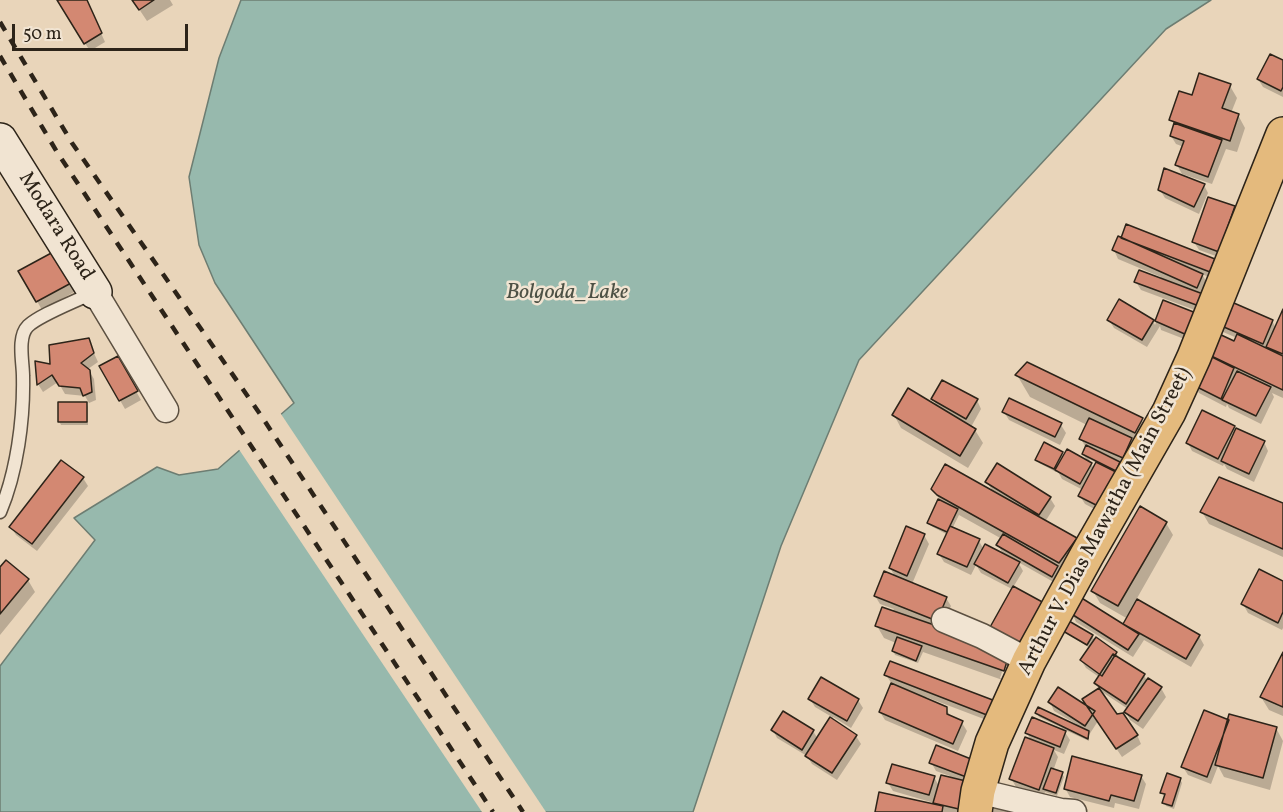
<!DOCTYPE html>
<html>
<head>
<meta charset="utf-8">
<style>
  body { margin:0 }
  #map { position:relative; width:1283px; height:812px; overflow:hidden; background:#e9d5ba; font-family:Vollkorn,serif }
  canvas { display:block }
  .scale { position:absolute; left:12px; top:24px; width:176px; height:27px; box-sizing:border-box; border:3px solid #2d2419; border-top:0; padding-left:8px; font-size:18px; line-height:21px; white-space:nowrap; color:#2d2419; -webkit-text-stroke:4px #f1e4d2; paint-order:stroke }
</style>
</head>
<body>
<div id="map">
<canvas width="1283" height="812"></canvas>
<div class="scale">50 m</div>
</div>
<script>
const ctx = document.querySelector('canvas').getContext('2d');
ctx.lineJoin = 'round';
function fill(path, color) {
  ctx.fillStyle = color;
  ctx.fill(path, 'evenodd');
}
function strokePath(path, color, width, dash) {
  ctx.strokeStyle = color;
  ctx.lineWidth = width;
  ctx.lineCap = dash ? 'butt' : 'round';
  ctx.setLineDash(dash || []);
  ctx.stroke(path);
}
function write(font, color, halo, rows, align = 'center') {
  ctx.font = font + ' Vollkorn,serif';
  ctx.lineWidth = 5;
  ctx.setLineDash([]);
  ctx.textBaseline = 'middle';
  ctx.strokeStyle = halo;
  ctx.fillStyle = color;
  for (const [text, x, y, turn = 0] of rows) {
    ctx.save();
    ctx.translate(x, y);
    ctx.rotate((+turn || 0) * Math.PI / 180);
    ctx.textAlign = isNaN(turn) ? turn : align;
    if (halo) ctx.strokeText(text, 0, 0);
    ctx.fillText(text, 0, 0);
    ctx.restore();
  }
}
const water = new Path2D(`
  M241,0h970l-45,29 -307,331 -78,186 -88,266h-693v-146l95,-126 -21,-22 83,-51 22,8 39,-6 76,-66 -79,-120 -16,-38 -10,-68 30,-119z`);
const pier = new Path2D(`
  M279,411l267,401h-64l-244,-364z`);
const shadow = new Path2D(`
  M58,0h28l19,42 -15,9z
  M133,0h37l3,5 -26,16z
  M1283,62v35l-20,-10 -5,-8z
  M1230,86l7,12 -6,15 7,2 7,13 -8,24 -11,-3 -14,35 -30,-10 -5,-9 7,-18 -8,-3 -5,-8 4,-10 -4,-7 22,-22z
  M1204,185l4,8 -9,21 -34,-16 -5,-8z
  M1234,207l5,9 -15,43 -25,-9 -5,-8z
  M1122,239l92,21 5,8 -4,12 -13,-6 5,9 -4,30 -62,-23 -5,-8 24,-2 1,-3 -43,-18 -4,-9z
  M55,253l21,38 -34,19 -22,-39z
  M1164,302l28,40 -31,-12 -1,-4 -13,21 -33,-19 -5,-8 44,1 2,4z
  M1283,313v85l-11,-5 2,4 -13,27 -32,-16 -2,-4 -1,3 -27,-14 -4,-8 14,-31 26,-11 2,-5 -14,-6 -4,-8 53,-3 4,7z
  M88,340l10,22 -10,7 6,10 2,21 -7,3 -4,-7 -20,-2 -7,-12 -15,10 -5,-8 -2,-21 15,3z
  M117,358l24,42 -16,9 -24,-42z
  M1017,375l124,44 13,23 -27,24 -8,-4 2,5 -19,46 -17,-9 -5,-8 3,-6 -21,-11 -5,-9 -1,2 -17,-9 -2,-4 25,-6 2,4 24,5 -5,-8 3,-6 -5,-9 6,-14 -57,-28zM1089,459l8,4 -3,6z
  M933,399l44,1 4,9 -10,18 4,3 8,13 -15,25 -67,-40 -7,-13 43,-8z
  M86,403l2,4v18h-27l-2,-4z
  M1004,412l57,13 5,8 -6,12 -51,-25z
  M1234,427l2,5 28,10 4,9 -14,31 -27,-13 -3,-5 -1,2 -31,-15 -4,-8z
  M83,478l5,8 -51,65 -21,-16 -5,-8z
  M987,482l63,16 5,8 -10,16 30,17 8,12 -16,24 -8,-5 3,5 -5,9 -39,-22 5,9 -11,18 -31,-16 -5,-8 -5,10 -27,-13 -5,-8 9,-19 -17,-9 -2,-3 11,-23 -7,-11 60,3zM959,515l43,24 -4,6 6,11 -20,-6 -5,-9 -27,-12z
  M1283,505v52l-74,-33 -7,-12z
  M1166,523l7,12 -37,65 63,36 5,9 -13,22 -47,-27 -11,17 -57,-35 -4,-9 52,13 4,-7 -28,-16 -7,-12z
  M924,535l5,9 -17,40 34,14 5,8 -9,21 65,32 8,13 -4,11 -88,-31 -5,11 -23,-8 -2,-4 3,-8 -12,-5 -7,-12 17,-17 -14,-5 -5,-8 21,-18 -6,-10zM1004,666h3l-5,13 -2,-1z
  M0,569l28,11 7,12 -35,43z
  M1283,583v45l-1,2 -34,-17 -5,-9z
  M1065,631l27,5 3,5 1,-2 20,14 4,7 24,15 3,6 14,7 5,9 -23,32 -13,-9 -4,-8 2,-3 -29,-19 18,26 20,19 4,9 -19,13 -24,-36 -9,14v6l-26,-12 7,11 -6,14 -10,-4 4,7 -5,14 9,3 2,3 -7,19 -12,-4 -2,5 -27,-10 -5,-9 20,-37 -4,-8 34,-3 1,-2 -23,-11 -2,-4 38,13 1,-2 -22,-13 -4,-9 39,7 10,-20 -4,-6 4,-6 -13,-9 -5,-8 9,-12 -23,-14z
  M1283,656v60l-14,-6 -8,-13z
  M886,675l111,28v21l-71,-27 -1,3 21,9 5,8 11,6 5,8 -9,20 -73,-31 -5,-8 12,-28z
  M810,699l48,1 5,8 -12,20 -18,-11 -2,3 25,16 5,8 -24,36 -25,-16 -5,-8 -30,-18 -4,-8 11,-17 29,18 5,8 14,-22 -17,-10z
  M1229,721l47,7 7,13 -13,49 -46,-13 -6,-11 -7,18 -23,-9 -5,-8z
  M931,762h44l-7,50h-91l63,-5 1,-2 -48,-14 -5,-8 46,-6 5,9 11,-10 -14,-5z
  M1141,776l5,8 -7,25 -24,-6 -1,5 -44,-11 -5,-9z
  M1180,779l2,4 -8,26 -8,-3 -2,-4 1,-5 -3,-4z
  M995,805l35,7h-37z`);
const building = new Path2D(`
  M57,0h30l15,33 -18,11z
  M132,0h22l-15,10z
  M1270,54l13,6v27l-2,4 -24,-12z
  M1199,73l32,11 -9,24 17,6 -9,27 -61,-21 10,-29 13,4z
  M1174,123l48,17 -14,37 -33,-12 9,-24 -14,-5z
  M1164,168l41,16 -11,23 -36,-17z
  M1208,197l27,9 -16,46 -27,-10z
  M1126,224l89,35 -5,13 -89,-34z
  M1118,236l85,38 -6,14 -85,-38z
  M55,251l18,31 -37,20 -18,-31z
  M1139,270l64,24 -4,12 -65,-24z
  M1119,299l35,21 -12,20 -35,-20z
  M1163,300l33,13 -9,22 -32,-14z
  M1227,300l46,20 -10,24 -46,-20z
  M1283,309v45l-17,-7z
  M1217,333l17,8 3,-7 46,22v34l-76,-36z
  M89,338l5,15 -13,10 9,7 2,22 -9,4 -3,-8 -21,-2 -7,-11 -15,10 -2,-24 15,3 -1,-19z
  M1208,355l26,13 -13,31 -28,-14z
  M118,356l20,35 -19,10 -20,-35z
  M1027,362l116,56 -8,15 -120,-58z
  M1237,371l34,16 -15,29 -34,-16z
  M942,380l36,19 -12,20 -35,-20z
  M908,388l68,41 -16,27 -68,-41z
  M1009,398l53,25 -7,14 -53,-25z
  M58,402h29v20h-29z
  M1202,410l33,16 -17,33 -32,-16z
  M1089,418l43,20 -9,20 -44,-19z
  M1236,428l29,13 -16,33 -28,-13z
  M1044,442l19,10 -9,17 -19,-9z
  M1086,445l34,17 -4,9 -34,-17z
  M1067,449l25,14 -12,21 -25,-14z
  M61,460l23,17 -52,67 -23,-17z
  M1096,462l20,10 -18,34 -20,-10z
  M997,463l54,34 -12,18 -54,-33z
  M945,464l132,74 -18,25 -122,-68 -6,-6z
  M1219,477l64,26v46l-83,-37z
  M938,499l20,10 -11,23 -20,-9z
  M1140,506l27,16 -49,84 -27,-15z
  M906,526l19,8 -18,42 -18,-8z
  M950,526l30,13 -13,28 -30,-13z
  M1003,534l55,32 -6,11 -56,-32z
  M985,544l35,18 -12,21 -34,-19z
  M6,560l23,19 -29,35v-47z
  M1259,569l24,12v31l-5,11 -37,-19z
  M884,571l63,26 -10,24 -63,-25z
  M1013,586l33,18 -24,43 -33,-18z
  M1080,597l59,37 -11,16 -58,-37z
  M1137,599l63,36 -14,24 -63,-35z
  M882,607l93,32v7l33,12 -4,13 -129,-45z
  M1069,621l24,14 -6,10 -24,-14z
  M897,637l25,9 -6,15 -24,-10z
  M1096,637l21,15 -15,24 -22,-16z
  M1283,652v55l-23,-10z
  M1113,654l32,20 -19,30 -32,-21z
  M890,661l108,41 -6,15 -108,-42z
  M821,677l38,22 -12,22 -39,-22z
  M1148,678l14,9 -24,34 -14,-9z
  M891,683l56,24v7l16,7 -10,23 -74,-32z
  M1058,687l37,24 -10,15 -37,-24z
  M1099,688l18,26 6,-1 15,22 -22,14 -34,-50z
  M1038,707l51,24 -1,8 -53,-26z
  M1204,710l25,10 -22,57 -26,-10z
  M783,711l31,19 -12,20 -31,-20z
  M1229,714l48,13 -14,51 -48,-13z
  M830,717l27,18 -25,38 -27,-17z
  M1032,717l34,14 -6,16 -35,-14z
  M1025,737l29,11 -15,42 -30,-11z
  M936,745l40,16 -7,17 -40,-15z
  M1072,756l70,19 -8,26 -23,-6 -2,6 -45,-12z
  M892,764l43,12 -6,19 -43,-12z
  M1051,768l12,4 -7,21 -13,-4z
  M1167,773l14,5 -9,28 -10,-3 3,-9 -5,-1z
  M941,775l29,7 -7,28 -30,-7z
  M879,792l64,14 -1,6h-67z`);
const lane = new Path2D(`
  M0,512c17,-40 24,-93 23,-136 0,-14 -6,-39 5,-50 13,-12 49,-25 66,-34`);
const street = new Path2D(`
  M95,292l71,118
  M944,620l38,16 47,25
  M978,791l83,20 13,1`);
const secondary = new Path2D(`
  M0,140l95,152`);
const primary = new Path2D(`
  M975,812l3,-21 14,-48 37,-82 58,-106 82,-143 25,-55 89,-223`);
const rail = new Path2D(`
  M0,22l72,121 188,271 263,398
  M0,56l57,96 436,660`);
const streetNames = [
  ["Modara Road",55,227,58],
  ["Arthur V. Dias Mawatha (Main Street)",1106,522,-62]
];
const waterNames = [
  ["Bolgoda_Lake",567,294]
];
fill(water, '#97b9ad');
strokePath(water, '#6d7d72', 1.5);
fill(pier, '#e9d5ba');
fill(shadow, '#0003');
fill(building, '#d38872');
strokePath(building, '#2d2419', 1.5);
strokePath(lane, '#5c5041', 15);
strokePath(street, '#5c5041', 27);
strokePath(secondary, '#2d2419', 36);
strokePath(primary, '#2d2419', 36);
strokePath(lane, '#f1e4d2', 12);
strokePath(street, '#f1e4d2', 24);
strokePath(secondary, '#f1e4d2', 33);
strokePath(primary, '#e4ba7d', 33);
strokePath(rail, '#2d2419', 4.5, [10, 10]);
write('21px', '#2d2419', '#f1e4d2', streetNames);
write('italic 22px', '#4d5145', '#f1e4d2', waterNames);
</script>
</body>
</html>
